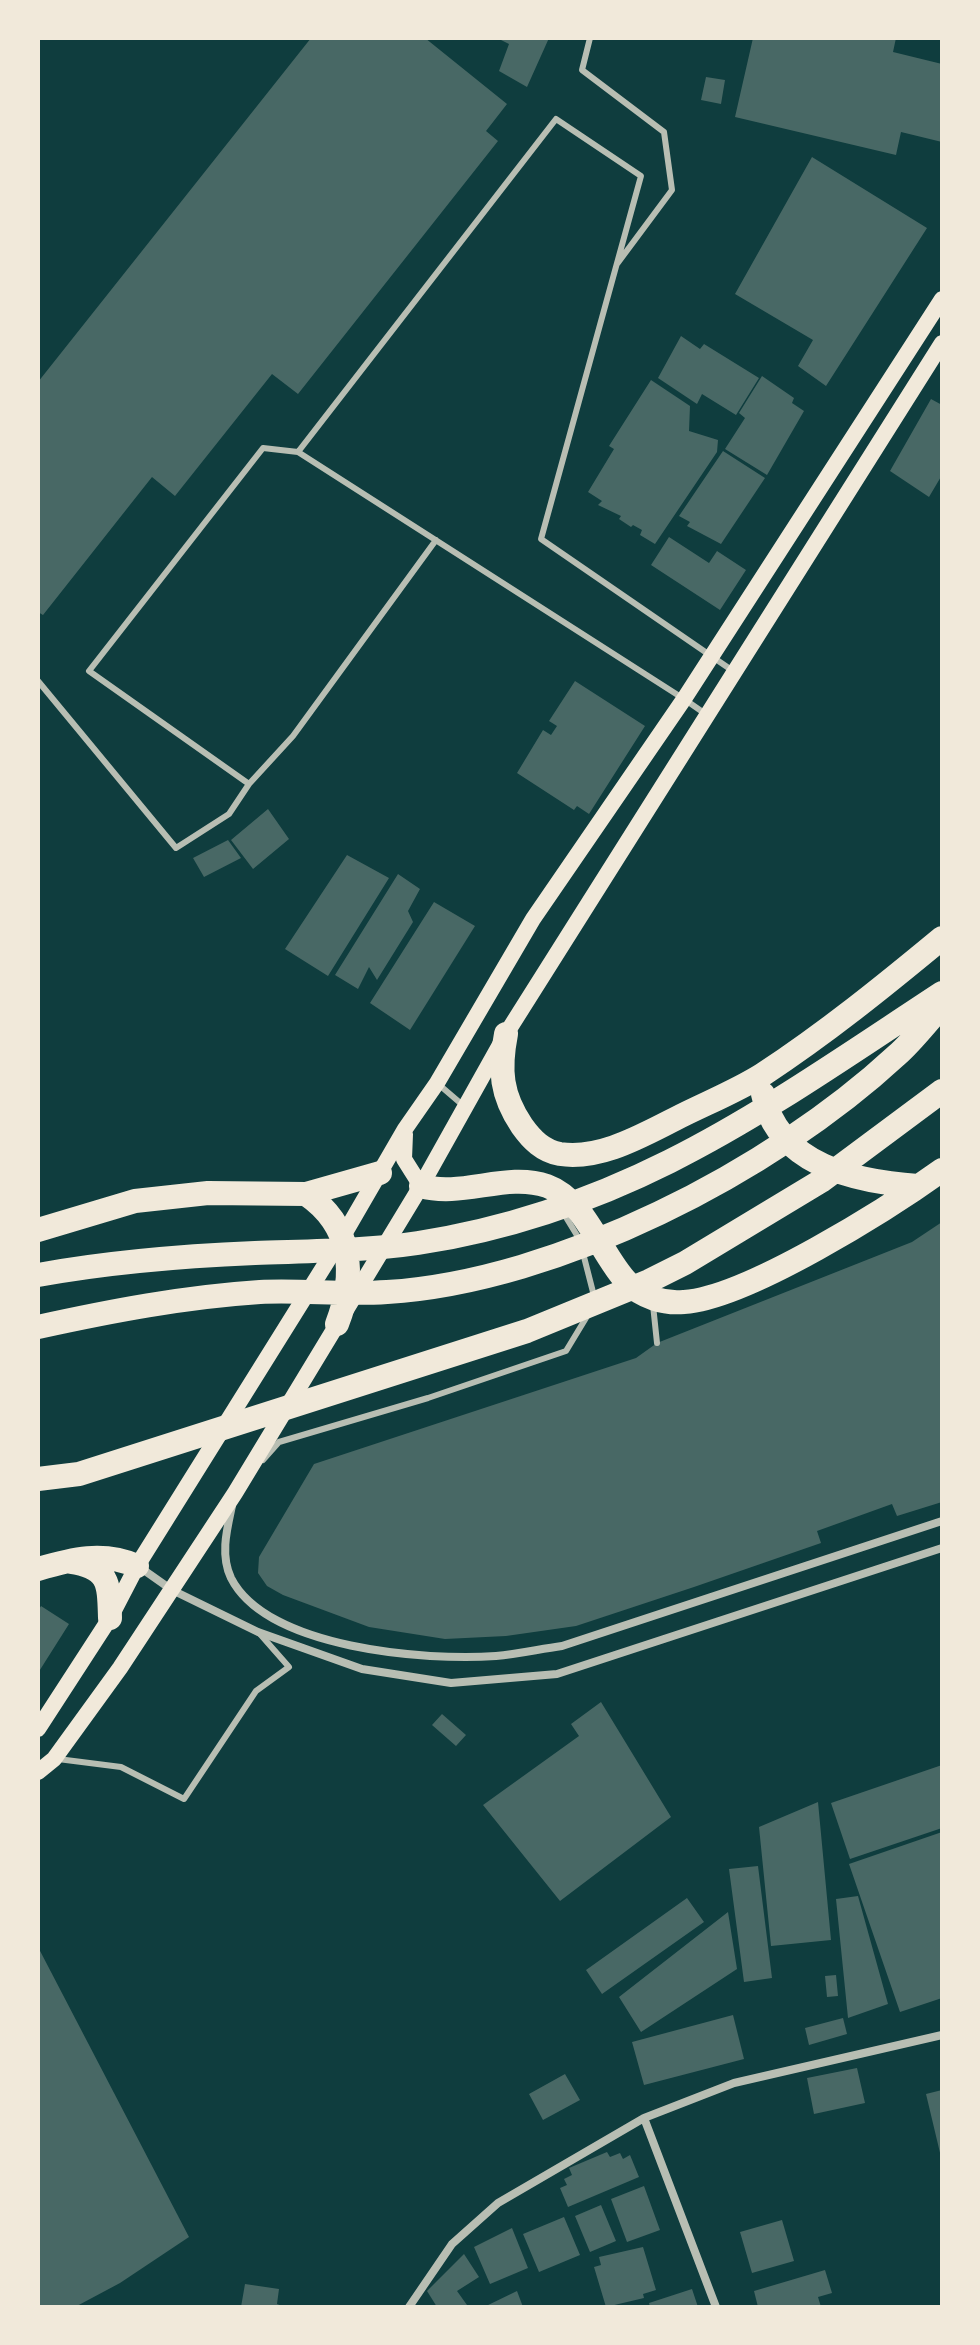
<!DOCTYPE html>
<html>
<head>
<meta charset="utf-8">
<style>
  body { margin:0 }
  #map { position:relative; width:980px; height:2345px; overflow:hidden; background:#0f3d3e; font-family:"DejaVu Sans",sans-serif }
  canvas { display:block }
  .frame { position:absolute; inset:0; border:40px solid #f1e9da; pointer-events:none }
</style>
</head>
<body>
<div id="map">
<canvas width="980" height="2345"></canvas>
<div class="frame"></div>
</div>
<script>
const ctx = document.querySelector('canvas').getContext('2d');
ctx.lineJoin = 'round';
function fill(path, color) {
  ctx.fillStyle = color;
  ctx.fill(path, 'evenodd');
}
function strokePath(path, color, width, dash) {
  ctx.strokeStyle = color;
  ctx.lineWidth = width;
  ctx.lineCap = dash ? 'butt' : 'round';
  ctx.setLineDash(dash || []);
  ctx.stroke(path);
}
const building = new Path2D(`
  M311,38h114l82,66 -21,27 12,10 -200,253 -26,-20 -97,122 -23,-19 -109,138 -5,-3v-230z
  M497,38h52l-22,49 -28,-16 10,-27z
  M753,38h143l-3,14 49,12v78l-41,-10 -5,23 -161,-38z
  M706,77l19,3 -4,24 -20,-4z
  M812,157l115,71 -101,158 -28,-20 15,-26 -78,-46z
  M681,336l19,13 4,-5 55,34 -23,37 -34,-21 -5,10 -39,-26z
  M762,376l32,22 -2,5 12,8 -37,64 -42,-26 20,-31 -6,-5z
  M651,380l39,26 -1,25 29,9 -1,12 -62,92 -15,-9 2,-5 -9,-5 -2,2 -12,-8 2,-3 -23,-11 4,-4 -14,-9 26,-43 -5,-3z
  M931,399l11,6v70l-13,22 -39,-26z
  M723,451l42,27 -44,66 -34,-18 3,-4 -11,-6z
  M669,537l40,26 8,-12 29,19 -26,40 -69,-45z
  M575,681l70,45 -56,88 -12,-8 -3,4 -57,-37 26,-43 8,5 6,-9 -8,-5z
  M268,809l21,30 -36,30 -22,-29z
  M228,840l13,18 -37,19 -11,-19z
  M347,855l42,23 -61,98 -43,-27z
  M398,874l22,15 -12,22 5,11 -36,58 -8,-13 -11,22 -23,-14z
  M434,902l41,24 -65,104 -40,-27z
  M942,1222v280l-45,14 -5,-12 -75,27 4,12 -127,44 -118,39 -70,10 -61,3 -76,-12 -86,-32 -16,-9 -9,-13 1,-16 55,-93 322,-106 21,-15 255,-101z
  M41,1606l28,18 -31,49v-62z
  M601,1702l70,115 -111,84 -77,-96 96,-69 -8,-12z
  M442,1714l24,21 -10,11 -24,-21z
  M942,1765v63l-92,31 -19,-56z
  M818,1802l13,138 -60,6 -12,-119z
  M942,1832v166l-42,14 -51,-148z
  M758,1866l14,112 -28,4 -15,-113z
  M858,1896l30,108 -40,14 -12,-119z
  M687,1898l17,24 -102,72 -16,-24z
  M728,1912l9,57 -96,63 -22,-35z
  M38,1947l151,290 -69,46 -45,24h-37z
  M836,1975l2,21 -11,1 -2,-21z
  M733,2015l11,44 -100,26 -12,-43z
  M843,2018l4,16 -38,11 -4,-17z
  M857,2068l8,35 -51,11 -7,-36z
  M565,2074l15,26 -37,20 -14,-26z
  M942,2090v67h-1l-15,-63z
  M607,2152l3,5 10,-4 3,6 7,-4 9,22 -71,30 -8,-19 7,-3 -3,-6 8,-4 -3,-7z
  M644,2186l16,44 -33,12 -16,-43z
  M601,2205l15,36 -26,11 -15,-36z
  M564,2217l16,38 -41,17 -16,-38z
  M782,2220l12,41 -42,12 -12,-41z
  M512,2228l16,40 -38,16 -16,-37z
  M643,2247l13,43 -13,4 1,4 -38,9 -12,-40 7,-2 -2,-8z
  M464,2254l15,23 -22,14 10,14 -30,2 -10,-16z
  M825,2270l7,23 -14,4 3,10h-63l-4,-16z
  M245,2284l34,5 -2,15 8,3h-44z
  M692,2289l6,18h-48l-1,-4z
  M517,2291l6,16h-39z`);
const service = new Path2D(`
  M590,38l-8,32 82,62 8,58 -55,74
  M298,452l258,-333 85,57 -100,363 192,132
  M436,540l-143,196 -44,48 -160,-113 174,-223 35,4 386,247 23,16
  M38,681l138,167 53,-34 20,-30
  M437,1083l28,24
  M564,1214l17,28
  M583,1253l11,43
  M653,1305l4,38
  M263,1460l16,-18 149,-44 138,-47 23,-38
  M58,1759l63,8 63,32 72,-108 33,-24 -29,-33`);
const minor = new Path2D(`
  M232,1506c-5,23 -12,49 -1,72 36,71 195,83 265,78 22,-2 44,-7 66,-10l380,-125
  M138,1566l34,24 86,42 104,37 89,14 106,-9 385,-126
  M644,2118l72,189
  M409,2307l43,-63 46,-41 146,-85 90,-35 208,-48`);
const secondary = new Path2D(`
  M405,1134l-1,25 17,27
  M38,1729l72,-111 27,-52 206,-330 62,-107 32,-46 96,-164 151,-220 258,-400
  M38,1772l16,-13 66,-91 115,-175 186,-307 85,-152 436,-691`);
const motorway = new Path2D(`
  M506,1034c-7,36 -5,61 16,92 10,14 21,25 38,28 40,6 81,-18 115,-35 29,-15 60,-27 87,-44 64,-42 122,-89 180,-137
  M763,1094c15,72 94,88 155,92
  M421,1186c41,12 85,-14 126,0 39,14 54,70 81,97 14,14 36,21 56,19 63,-4 205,-94 258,-132
  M306,1194c47,32 50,81 31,130
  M38,1230l97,-29 73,-8 98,1 74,-21
  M38,1275c71,-13 145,-19 217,-22 54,-2 109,-2 163,-10 213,-33 350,-136 524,-250
  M38,1327c73,-16 146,-30 222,-35 42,-2 85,3 127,0 172,-11 385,-121 510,-237 16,-14 30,-33 45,-49
  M38,1479l41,-5 448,-143 122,-50 36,-18 136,-82 121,-90
  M71,1562c39,6 38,22 39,56
  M38,1569c34,-10 65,-18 99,-3`);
fill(building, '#486865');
strokePath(service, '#b8beb3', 6);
strokePath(minor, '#b8beb3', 8);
strokePath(secondary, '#f1e9da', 16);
strokePath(motorway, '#f1e9da', 24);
</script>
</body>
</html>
